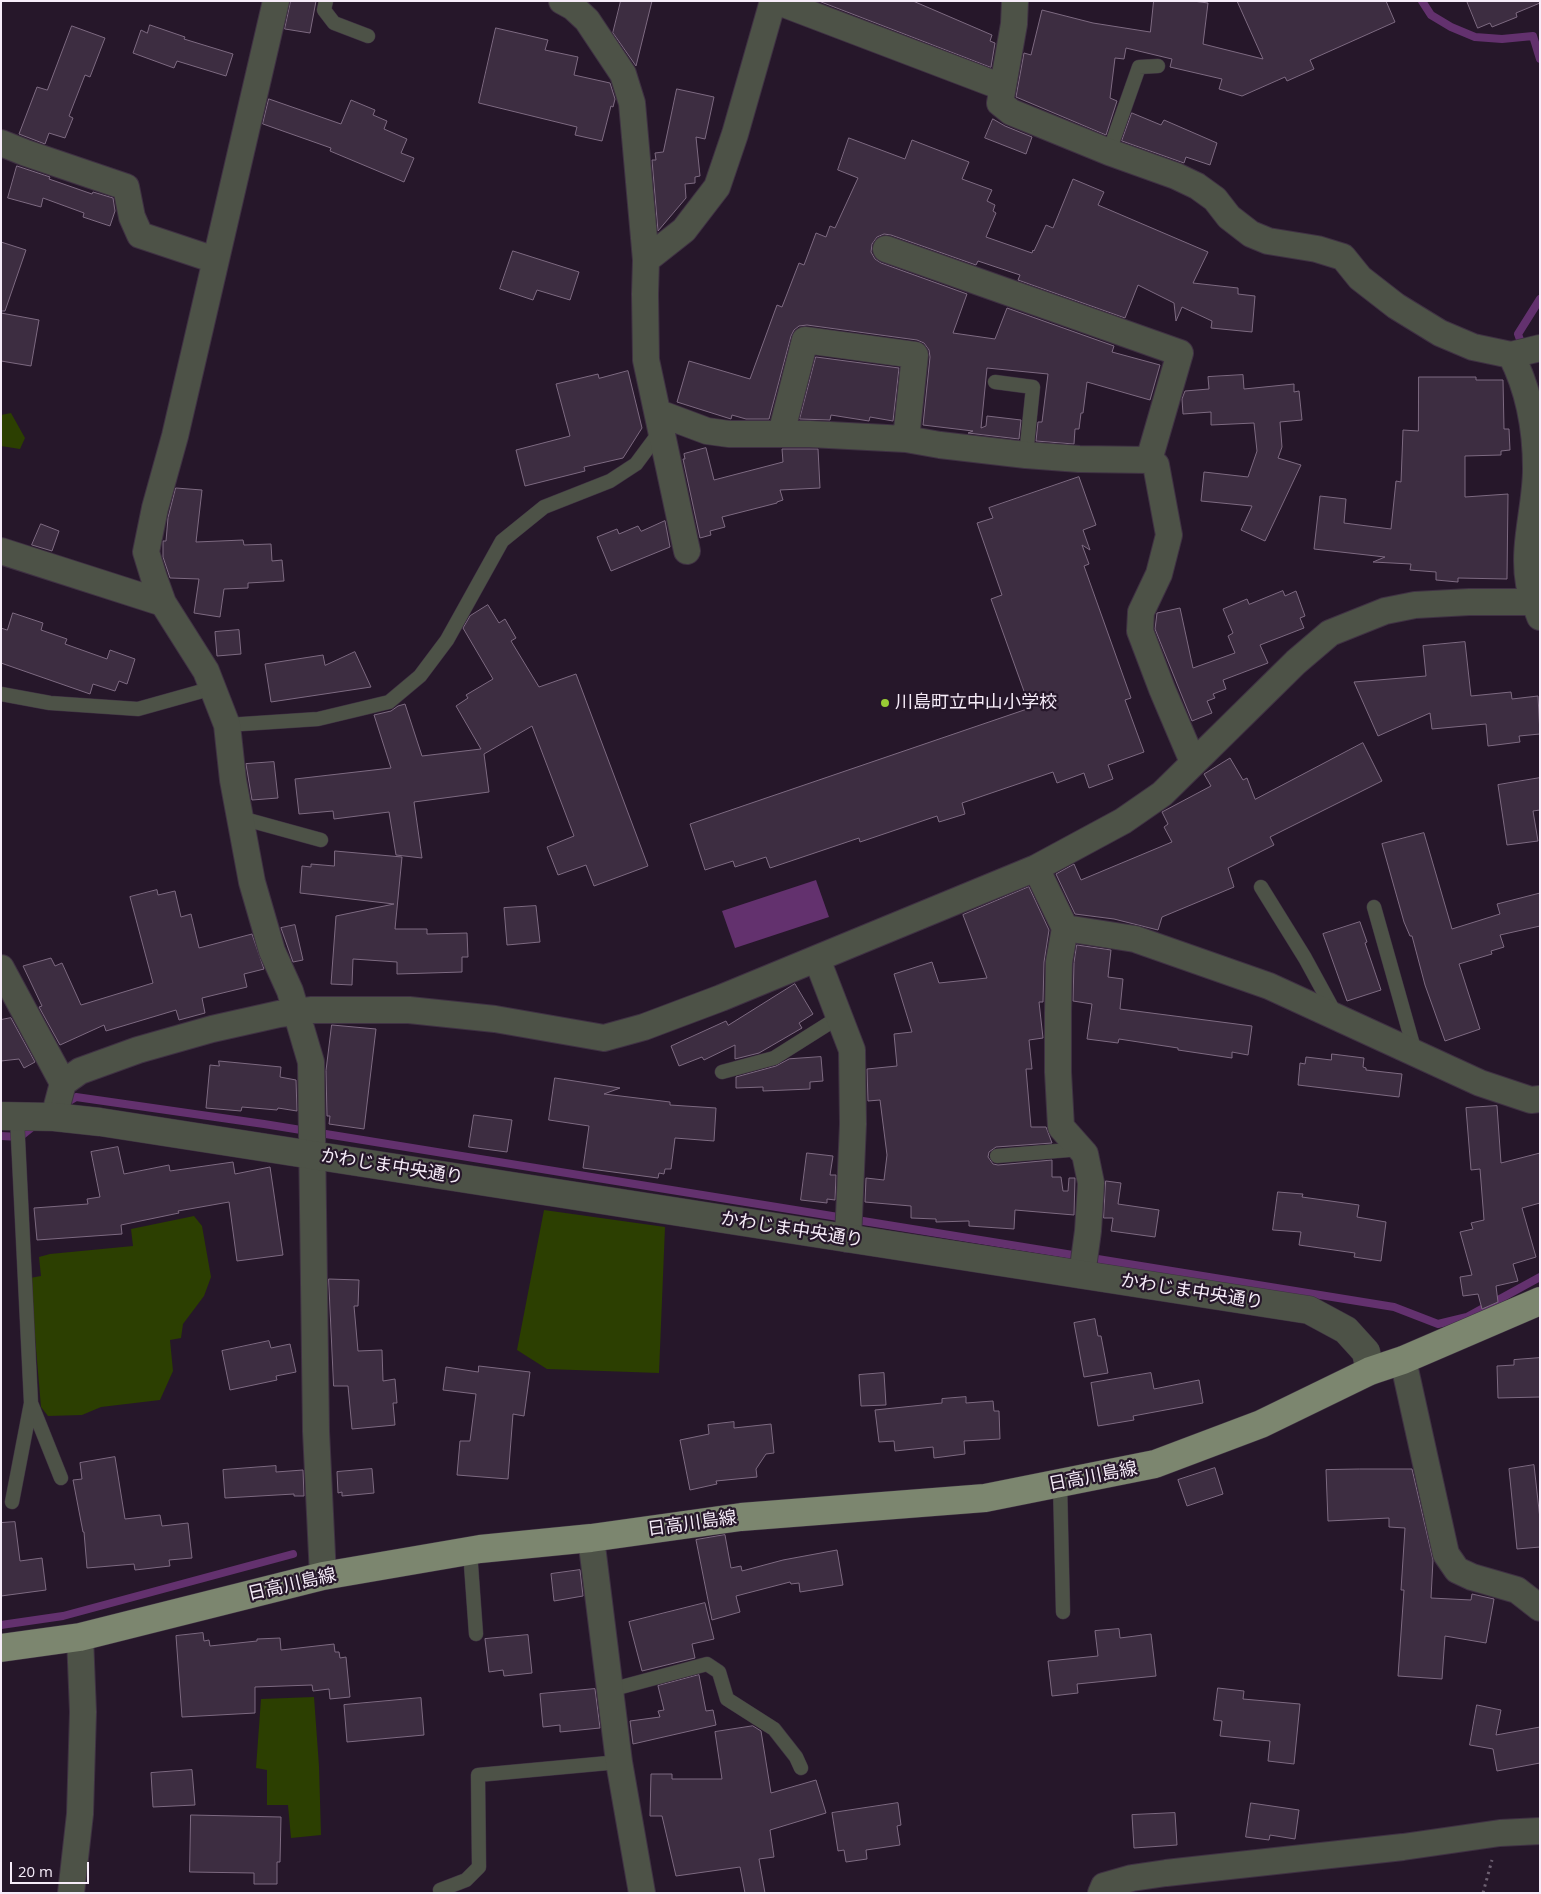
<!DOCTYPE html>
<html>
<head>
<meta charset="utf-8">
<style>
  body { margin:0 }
  #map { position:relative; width:1541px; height:1894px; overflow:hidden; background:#26172a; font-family:"Open Sans",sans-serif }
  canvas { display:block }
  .frame { position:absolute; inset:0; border:2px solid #f6ecf9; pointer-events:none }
  .scale { position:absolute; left:10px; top:1862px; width:79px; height:22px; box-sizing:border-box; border:2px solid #f6ecf9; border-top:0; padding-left:6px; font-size:15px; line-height:18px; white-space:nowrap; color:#f6ecf9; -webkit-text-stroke:4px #26172a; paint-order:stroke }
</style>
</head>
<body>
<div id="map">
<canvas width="1541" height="1894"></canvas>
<div class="frame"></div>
<div class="scale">20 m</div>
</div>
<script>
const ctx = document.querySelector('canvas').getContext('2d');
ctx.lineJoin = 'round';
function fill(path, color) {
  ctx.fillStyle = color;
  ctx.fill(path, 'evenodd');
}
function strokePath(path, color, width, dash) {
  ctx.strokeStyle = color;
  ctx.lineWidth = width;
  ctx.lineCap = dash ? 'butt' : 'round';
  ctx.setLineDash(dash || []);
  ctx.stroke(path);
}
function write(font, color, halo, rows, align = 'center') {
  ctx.font = font + ' "Open Sans","Noto Sans JP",sans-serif';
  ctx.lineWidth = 4.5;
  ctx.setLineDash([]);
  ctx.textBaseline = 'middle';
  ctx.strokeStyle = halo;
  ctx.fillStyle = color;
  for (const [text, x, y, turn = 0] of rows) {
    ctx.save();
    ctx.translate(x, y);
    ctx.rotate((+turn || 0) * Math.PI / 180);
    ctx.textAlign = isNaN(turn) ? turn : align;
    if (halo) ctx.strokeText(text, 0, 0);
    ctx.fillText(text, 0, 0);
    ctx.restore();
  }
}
const green = new Path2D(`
  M11,413l14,25 -5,11 -19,-3v-31z
  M544,1210l121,17 -6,146 -112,-4 -30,-19z
  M194,1216l8,10 9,51 -7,19 -21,28 -2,14 -11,2 3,31 -13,29 -59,7 -19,8 -34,1 -7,-9 -11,-129 11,-2 -2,-19 11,-3 83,-8 -2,-17z
  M314,1697l5,69 2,69 -30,3 -3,-33h-21v-35l-11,-2 5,-69z`);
const water = new Path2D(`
  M816,880l13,37 -94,31 -13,-37z`);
const stream = new Path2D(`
  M1422,1l9,14 20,12 24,10 27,2 31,-3 7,23
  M1523,348l-5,-14 22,-35
  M64,1104l12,-7 188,27 1130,183 44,17 29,-7 73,-40
  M1,1136l19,1 15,-12
  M1,1625l62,-9 230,-62`);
const building = new Path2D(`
  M291,1h25l-6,32 -25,-4z
  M621,1h31l-16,65 -23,-33z
  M819,1h94l79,34 -2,6 5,2 -4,24z
  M1154,1h39l15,2 -5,41 60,15 -26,-58h149l9,21 -85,38 4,9 -27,12 -2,-4 -43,19 -23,-7 3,-10 -52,-12 2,-8 -46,-11 -2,11 -9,-1 -5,40 7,3 -11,34 -90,-38 8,-44 7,2 11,-45 51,13 57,9z
  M1467,1h73v2l-24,10 1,4 -25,10 -2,-4 -12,5z
  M150,25l35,12 -1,2 49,15 -7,22 -49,-15 -3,7 -41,-15 8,-23 6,3z
  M72,26l33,12 -15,39 -5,-2 -16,41 4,2 -8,20 -16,-5 -4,11 -26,-10 18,-47 10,3z
  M496,28l52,12 -3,10 33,7 -4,18 36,8 5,16 -2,8 -2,-1 -9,35 -27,-6 2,-8 -98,-24z
  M677,89l37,8 -9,42 -9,-2 4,39 -5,1v6l-10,1 1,14 -28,33 -6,-71h4l-1,-7 8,-1z
  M269,99l72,25 10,-24 24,10 -2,5 14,6 -3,8 23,10 -6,14 13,5 -10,24 -74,-31 1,-3 -68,-24z
  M1132,113l29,12 3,-5 53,23 -7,22 -24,-8 -2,6 -62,-22z
  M993,119l12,7 27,11 -6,17 -41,-16z
  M849,138l56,21 7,-19 57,22 -7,17 30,11 -5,11 8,4 -2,6 3,2 -10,24 46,16 1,-3 1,1 12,-26 7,3 20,-49 31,13 -6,13 110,47 -15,31 45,5v6l17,2 -3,36 -41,-4 1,-7 -30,-14 -6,14 -2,-18 -36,-18 -13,33 -107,-38 2,-5 -42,-14 -2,4 -85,-30 -7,-1 -7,3 -5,7 -1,8 4,7 6,4 86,31 -14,39 42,6 12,-31 107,38 -2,6 48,13 -10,35 -63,-18 -4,31h-2l-2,16h-4l-1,15 -38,-3 2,-19h4l6,-48 -61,-6 -6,60 5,-2 1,-10 34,4 -2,19 -51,-6 5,-2 -50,-6 7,-68 -1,-7 -5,-7 -7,-3 -110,-15 -8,1 -5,4 -3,6 -22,83h-23l-14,-4 -1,4 -54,-17 12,-41 61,18 27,-74 5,2 17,-44 5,2 12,-32 10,4 4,-11 5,2 23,-50 -20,-8z
  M17,166l33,11 -1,2 43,15 1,-2 20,6 2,13 -5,15 -27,-9 1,-4 -41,-15 -2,9 -33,-9z
  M1,242l25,8 -21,61h-4z
  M513,251l66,21 -9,28 -33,-10 -4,10 -33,-11z
  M1,313l38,7 -8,46 -30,-5z
  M816,357l83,11 -6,53 -23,-4 -1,4 -38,-6 -1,5 -30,-1z
  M628,371l14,57 -19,30 -39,9 1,4 -60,15 -9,-36 54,-14 -14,-52 42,-10 1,4z
  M1243,375l1,14 50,-5v8l5,-1 3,29 -22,2 2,25 -4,11 23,7 -36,76 -24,-11 11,-24 -51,-5 3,-29 44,5 9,-26 -3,-28 -43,2v-13l-28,2 -1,-15 3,-8 24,-2 -1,-12z
  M1419,377h57v3h27l1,49h5l1,21 -9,1v4l-36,1v41l43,-3 -1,85 -49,-1v4l-22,-2v-8l-26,-2 1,-6 -38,-2 12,-5 -71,-8 6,-53 26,3 -2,24 47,6 5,-48 5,1 2,-52 15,1z
  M706,448l8,32 69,-18 -1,-13h36l2,39 -40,2 3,10 -6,2v1l-55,14 3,10 -15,4 1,4 -11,3 -17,-79h2l-1,-5z
  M1079,477l17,48 -13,5 7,20 -8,-5 7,19 -5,2 47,132 -6,2 19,52 -36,13 5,14 -24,9 -5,-15 -27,10 -4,-11 -91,31 3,11 -26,8 -2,-6 -77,26 -1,-4 -89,30 -4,-11 -31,10 -2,-6 -28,9 -15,-46 340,-116 -39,-109 11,-4 -25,-72 16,-5 -4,-10z
  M176,488l26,2 -6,52 47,-2 1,5 27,-1 1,17 10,-1 2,21 -36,2v5l-24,1 -4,28 -26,-4 5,-34 -29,-1 -7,-21v-16h3l2,-23z
  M665,521l5,26 -59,24 -14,-34 20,-8 2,5 19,-8 3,5z
  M41,524l18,7 -7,20 -20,-6z
  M1283,591l2,5 11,-5 9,25 -5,2 4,10 -44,17 8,18 -45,17 3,9 -13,5 2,4 -8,3 5,12 -20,8 -37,-92 2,-16 23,-5 13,60 42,-15 -7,-17 5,-3 -10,-24 24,-10 2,5z
  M488,605l11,18 6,-4 11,19 -5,3 28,46 37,-13 72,192 -54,20 -8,-21 -28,10 -11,-28 27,-11 -42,-110 -48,28 5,38 -75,10 8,56 -26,-3 -7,-43 -55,7 -1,-8 -34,3 -4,-35 96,-11 -17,-53 17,-4 7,-5 7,-2 17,52 59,-7 -25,-43 12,-8 -2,-3 27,-16 -30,-51 7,-12z
  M13,613l30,10 -2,7 26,9 -2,5 42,15 3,-9 25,9 -8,25 -8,-3 -4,10 -22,-7 -3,10 -89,-31v-35l6,2z
  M239,630l2,24 -24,2 -2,-24z
  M1465,642l6,54 40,-4 1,7 26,-3 2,38 -21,2 1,6 -32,4 -2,-22 -54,5 -2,-16 -52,23 -24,-54 72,-6 -3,-30z
  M355,652l16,35 -100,15 -6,-38 58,-9 2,10z
  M1363,743l19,38 -112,56 4,8 -46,23 6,19 -72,30 -4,13 -44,-11 -39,-5 -19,-40 18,-10 7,16 91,-38 -8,-15 4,-3 -6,-12 49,-26 -7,-12 26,-16 13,22 4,-2 8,21z
  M274,762l4,36 -26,2 -6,-36z
  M1540,778v32l-7,1 5,30 -31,4 -9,-60z
  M1424,833l28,96 48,-15 -3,-10 43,-11v33l-40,9 4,12 -13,4 1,3 -33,10 21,65 -35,12 -20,-56 -13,-49h-2l-6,-14 -22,-78z
  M335,851l67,6 -7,72h32v5l40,-1 1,24h-6v15l-65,2v-12l-44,-3 -1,26 -21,-1 5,-68 58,-12 -94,-11 2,-27 9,1v-3l23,2z
  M1029,887l20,43 -5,32 -1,40h-4l4,36 -14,2 3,29h-6l5,58h15l6,16 -56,4 -7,5 -1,5 5,7 5,1 54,-5v17h9l2,14h5l1,-13h6l-1,37 -59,-5 -1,19 -45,-3v-5l-33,1v-3l-25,-1v-12l-46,-4 1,-24 18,2 3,-25 -7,-55 -12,1 -1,-32 30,-3 -3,-32 18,-2 -18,-58 38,-12 7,21 48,-5 -24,-63z
  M157,890l1,5 17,-4 6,26 10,-3 8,34 53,-14 12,35 -20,5 3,13 -45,11 3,15 -26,7 -3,-10 -70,21 -2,-6 -44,20 -21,-38 3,-1 -19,-40 28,-8 4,8 7,-3 19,42 72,-22 -23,-86z
  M536,906l4,36 -33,3 -3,-37z
  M1360,922l7,20 -2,1 16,47 -34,11 -24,-67z
  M295,925l8,35 -10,2 -12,-34z
  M1077,945l34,5 -3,27 15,2 -3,30 132,17 -4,29 -16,-3v6l-54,-8v-2l-59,-9 -1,4 -31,-4 5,-35 -19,-3 1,-38z
  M795,984l18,30 -14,9 3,5 -43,25 -24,6v-14l-31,15 -2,-3 -23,9 -8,-20 55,-25 2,4z
  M11,1018l24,44 -11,6 -5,-9 -18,2v-41z
  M332,1025l44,4 -12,100 -35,-5 1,-8h-3l-1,-45z
  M1332,1054l32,4 -1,9 3,1v2l36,4 -3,23 -101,-12 2,-22 5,1 1,-7 25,3z
  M821,1057l2,24 -13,1v7l-47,2v-4l-27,1v-11l40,-11 13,-7z
  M219,1061l62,6 -1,10 16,3 1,31 -19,-3 -1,2 -35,-3 -1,4 -35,-3 4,-43 9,1z
  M555,1078l65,10 -16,6 66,8v3l46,3 -2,33 -39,-3 -4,31h-6l-1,5 -5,-1 -1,5 -75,-10 6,-42 -40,-6z
  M1497,1106l4,57 39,-10v50l-18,5 14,49 -23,7 5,17 -22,5 2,16 -16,7 -4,-15 -15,2 -3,-19 12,-2 -12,-43 13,-3 -2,-6 13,-3 -4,-51 -9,1 -5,-62z
  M474,1115l38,5 -5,32 -38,-5z
  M118,1147l6,27 45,-9 1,6 63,-9 2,12 35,-7 13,88 -46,6 -8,-59 -51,9 1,2 -58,12 1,9 -85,6 -3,-32 54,-4 -1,-5 13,-2 -9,-45z
  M807,1153l26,3 -3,19h6l-1,25 -8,-1v4l-26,-3z
  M1106,1181l15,2 -3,21 41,6 -4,27 -44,-6 2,-13h-9z
  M1278,1192l25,2 -1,3 57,8 -2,12 29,5 -5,39 -27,-4 1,-4 -56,-8 2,-13 -28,-2z
  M329,1279l30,1 -1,26h-4l4,45 24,-1 1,31 12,-2 2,24h-4l2,22 -43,4 -4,-43h-14z
  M1095,1319l3,17h3l7,37 -24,4 -10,-54z
  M269,1341l2,7 19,-4 6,28 -20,4 1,4 -47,10 -8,-39z
  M1540,1358v39l-42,1 -1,-32 17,-1v-5z
  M479,1366l51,6 -6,44 -11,-2 -5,65 -51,-4 3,-34h10l6,-47 -33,-4 3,-23 32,5z
  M884,1373l2,32 -25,1 -2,-31z
  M1151,1373l3,16 45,-9 4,23 -70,13 1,4 -36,6 -7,-43z
  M966,1397v6l27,-2 1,10h5l1,28 -36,2 1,13 -31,4 -1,-11 -38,4 -1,-10 -15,1 -4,-32 67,-7v-4z
  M734,1422v6l37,-4 3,29 -8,1 -10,15 1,8 -41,4 1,3 -27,6 -10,-50 29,-6 -1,-9z
  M115,1457l10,62 35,-4 2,11 26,-3 4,35 -23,2 1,6 -35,4 -1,-6 -47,4 -3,-36h-1l-10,-52 9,-1 -2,-16z
  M1534,1465l6,54v28l-23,2 -8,-80z
  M276,1466v6l27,-2 1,26h-10v-2l-69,4 -2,-28z
  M1215,1468l8,26 -36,12 -9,-26z
  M372,1469l2,24 -32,3v-4l-4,1 -1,-21z
  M1360,1469h52l21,91 -2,38 40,2 1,-6 22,5 -8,44 -41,-7 -3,43 -44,-3 6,-86h-3l4,-62 -16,-1v-9l-61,3 -2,-51z
  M15,1522l5,39 22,-3 4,32 -45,6v-73z
  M725,1535l6,33 10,-2 1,5 41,-11 54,-10 6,35 -43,7 -1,-9 -8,1 -1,-2 -54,14 4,16 -28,8 -16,-80z
  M580,1570l3,26 -29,5 -3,-27z
  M705,1603l9,36 -22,5 3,14 -53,13 -13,-49z
  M1119,1629l1,9 31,-4 5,42 -79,8 1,9 -26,3 -4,-35 50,-5 -3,-25z
  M203,1633l1,8 5,-1 1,6 47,-5v-2l23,-1 1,12 53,-6 1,8h4l1,6 6,-1 4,40 -20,2 -1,-10 -16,2 -1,-6 -57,2v26l-73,4 -6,-81z
  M528,1635l4,38 -28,3 -1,-6 -14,2 -4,-33z
  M699,1675l7,36 7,-1 3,15 -83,19 -3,-23 30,-4 -2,-6 6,-1 -6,-24z
  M1218,1688l26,3 -1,8 57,5 -6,60 -26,-3 2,-20 -50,-5 2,-15 -8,-1z
  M595,1689l5,39 -40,4v-7l-17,2 -3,-33z
  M421,1698l3,37 -77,7 -3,-37z
  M1477,1705l24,5 -5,25 44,-8v36l-43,8 -4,-22 -23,-4z
  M753,1726l8,5 10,62 45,-13 10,33 -56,17 4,27 -15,2 6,34h-20l-5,-26 -64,9 -14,-60h-12l1,-42h21v5h50l-7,-47z
  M192,1770l3,35 -42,2 -2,-34z
  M898,1803l3,22 -4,1 3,19 -34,5 1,9 -21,3 -2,-12 -6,1 -6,-38z
  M1251,1803l48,7 -4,29 -25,-4 -1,5 -23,-3z
  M1175,1813l2,32 -43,3 -2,-33z
  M191,1815l90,2 -1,45h-3v22h-23v-11l-64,-1z`);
const path = new Path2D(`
  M1483,1893l9,-33`);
const service = new Path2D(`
  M326,1l-2,9 10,13 34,13
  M1109,152l30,-85 19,-1
  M995,382l38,5 -7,68
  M1,694l49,9 88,6 75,-21
  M227,725l91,-6 71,-17 31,-26 27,-36 55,-99 42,-34 66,-26 26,-17 26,-35
  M241,818l80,22
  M1261,887l44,71 30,55
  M1374,907l41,145
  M722,1072l52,-14 65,-41
  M17,1118l14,285 30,75
  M997,1156l84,-7
  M1060,1483l3,129
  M12,1502l19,-99
  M470,1551l6,83
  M610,1690l97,-26 12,8 8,27 47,30 22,28 5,11
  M440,1890l26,-10 13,-13 -1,-92 141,-13`);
const minor = new Path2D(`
  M276,1l-101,435 -20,72 -9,44 8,26 9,25 43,68 21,54 6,55 19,102 20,69 18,40 21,71 5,369 7,145
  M562,1l11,6 14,13 36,54 9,29 14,157 -1,34 1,66 41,191
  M776,1l226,86
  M1015,1l-1,23 -14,79 11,9 98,40 67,24 21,10 18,13 14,18 22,17 17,7 49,8 26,8 17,21 36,28 44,27 33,14 38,8c18,35 25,75 25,114 0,38 -14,77 -7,115 2,11 7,22 11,33
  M1,143l25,10 100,34 6,30 8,18 75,25
  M886,249l294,104 -31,107
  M646,260l38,-30 33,-43 18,-53 38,-133
  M1511,355l29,-7
  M659,413l48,18 22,3h81l96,5 34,6 86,10 53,4 70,1 7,5 13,70 -10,39 -18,38 -1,19 22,58 31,73
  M781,434l24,-94 110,15 -9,84
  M1,551l162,52
  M1036,868l29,60 -6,34 -1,51v59l3,55 24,27 6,29 -3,48 -6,44
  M1065,928l70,11 134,47 211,97 51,17 9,-1
  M817,959l35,91 1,74 -5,115
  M1,968l62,115
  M54,1117l9,-34 17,-12 58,-21 74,-21 67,-15 33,-4h97l86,9 109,19 40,-11 77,-29 315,-130 87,-47 39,-27 134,-132 34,-29 55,-22 30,-6 54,-3h71
  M1403,1360l43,194 11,16 15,7 45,13 23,18
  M591,1538l28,224 23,131
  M71,1893l9,-79 3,-102 -3,-75
  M1101,1893l3,-7 28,-8 34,-5 237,-26 97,-14 40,-2`);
const tertiary = new Path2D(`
  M1,1116l53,1 46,5 1209,188 37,20 20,22 4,19`);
const primary = new Path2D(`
  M1,1648l79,-11 243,-61 157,-27 111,-11 150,-21 244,-19 170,-34 106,-40 109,-53 33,-11 137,-59`);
const markers = [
  [885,703,5,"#99cb35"]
];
const poiNames = [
  ["川島町立中山小学校",895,703]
];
const streetNames = [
  ["かわじま中央通り",392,1167,9],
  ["かわじま中央通り",792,1230,9],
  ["かわじま中央通り",1192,1292,9],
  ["日高川島線",1093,1477,-11],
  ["日高川島線",692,1524,-8],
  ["日高川島線",292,1585,-13]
];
fill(green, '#2c3f01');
fill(water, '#63316e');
strokePath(stream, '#63316e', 8);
fill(building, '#3d2d41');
strokePath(building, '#7d6a81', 1);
strokePath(service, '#3f3143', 15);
strokePath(minor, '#3f3143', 28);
strokePath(tertiary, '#3f3143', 29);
strokePath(primary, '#3f3143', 29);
strokePath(path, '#6d6071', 3, [2.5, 4]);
strokePath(service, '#4d5247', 14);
strokePath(minor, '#4d5247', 26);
strokePath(tertiary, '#4d5247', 28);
strokePath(primary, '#7c866f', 28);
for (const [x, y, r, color] of markers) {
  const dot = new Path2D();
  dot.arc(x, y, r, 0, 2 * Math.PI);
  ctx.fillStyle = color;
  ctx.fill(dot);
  strokePath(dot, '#26172a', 2);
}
write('18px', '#f6ecf9', '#26172a', poiNames, 'left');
write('18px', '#f6ecf9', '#26172a', streetNames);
</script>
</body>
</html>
